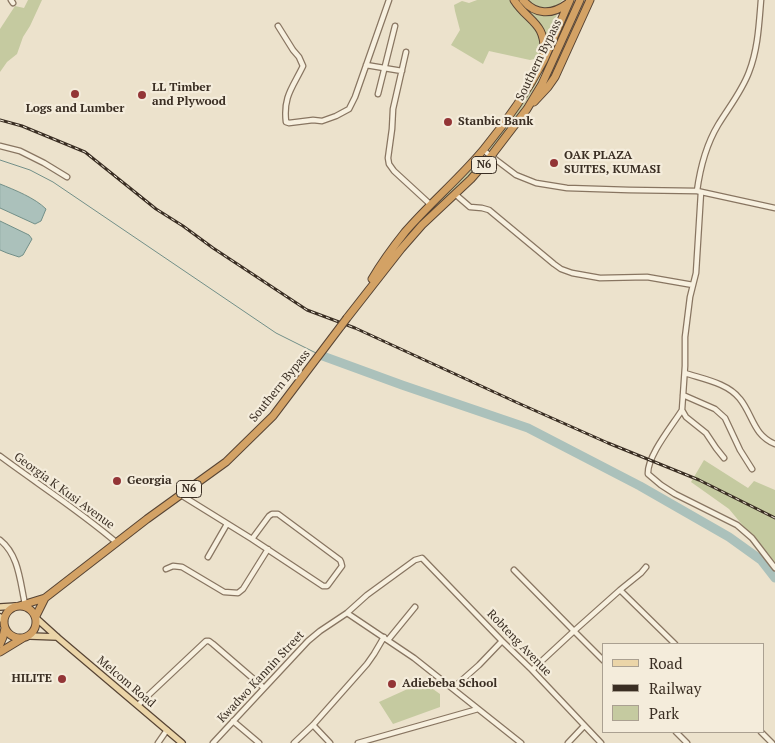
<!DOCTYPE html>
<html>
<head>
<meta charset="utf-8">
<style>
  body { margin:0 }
  #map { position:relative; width:775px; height:743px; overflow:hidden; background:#ece2cc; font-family:"PT Serif",serif }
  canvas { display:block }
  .legend { position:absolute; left:602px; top:643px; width:162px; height:90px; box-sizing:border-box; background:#f4ecdb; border:1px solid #aaa091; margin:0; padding:6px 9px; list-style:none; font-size:15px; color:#3a2e23 }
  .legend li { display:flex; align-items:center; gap:10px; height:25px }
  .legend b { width:25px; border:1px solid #aaa091 }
</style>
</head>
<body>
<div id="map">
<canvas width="775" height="743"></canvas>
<ul class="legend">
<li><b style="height:6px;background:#ebd5a8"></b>Road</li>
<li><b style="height:6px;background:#3a2e23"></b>Railway</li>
<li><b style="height:14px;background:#c5caa0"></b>Park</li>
</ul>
</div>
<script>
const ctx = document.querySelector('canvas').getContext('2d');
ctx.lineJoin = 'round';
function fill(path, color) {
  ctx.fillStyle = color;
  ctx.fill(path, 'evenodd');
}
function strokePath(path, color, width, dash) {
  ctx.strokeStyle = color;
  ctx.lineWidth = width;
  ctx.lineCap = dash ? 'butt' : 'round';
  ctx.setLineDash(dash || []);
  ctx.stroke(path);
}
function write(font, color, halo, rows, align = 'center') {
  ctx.font = font + ' "PT Serif",serif';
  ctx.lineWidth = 4.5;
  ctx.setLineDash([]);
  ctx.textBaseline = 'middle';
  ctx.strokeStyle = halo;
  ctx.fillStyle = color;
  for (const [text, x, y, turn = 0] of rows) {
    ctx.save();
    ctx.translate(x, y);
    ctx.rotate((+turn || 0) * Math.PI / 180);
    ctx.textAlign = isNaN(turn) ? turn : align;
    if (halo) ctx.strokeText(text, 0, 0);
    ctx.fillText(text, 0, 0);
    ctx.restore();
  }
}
const green = new Path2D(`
  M28,0h14l-12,26 -7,11 -6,17 -10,8 -7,10v-43l15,-23 9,2z
  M477,0h33c15,25 35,21 29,58l-9,2 -41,-9 -6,13 -32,-19 9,-15 -5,-19 -1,-6 8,-4 7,2z
  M518,0h2l5,6 33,6 -12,28 -8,-18z
  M527,0h36c-12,12 -24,10 -36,0z
  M551,53c-14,35 -36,68 -60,97h-2l44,-65z
  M483,157h1l1,2 -87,89 -1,-2c27,-30 58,-58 86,-89z
  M704,460l44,28 6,-7 21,9v74l-46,-55 -38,-27z
  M423,682l17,12v13l-47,17 -14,-22z`);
const water = new Path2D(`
  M0,184c15,6 35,14 46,25l-5,12 -6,3 -35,-16z
  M0,221l29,14 3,4 -9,16 -4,2 -12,-4 -7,-3z`);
const stream = new Path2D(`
  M0,160l30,10 23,12 223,151 40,20`);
const river = new Path2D(`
  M320,355l82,30 126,43 112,58 89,51 32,23 14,18`);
const minor = new Path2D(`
  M11,0l2,3
  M278,26l15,24 6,7 4,9c-10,21 -20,30 -17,56l3,1 24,-3 9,1 14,-5 13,-7 6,-12 34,-97
  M406,52l-13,57 -1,20 -4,29 1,6 5,7 37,34
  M366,65l36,6
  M378,94l17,-68
  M0,146l20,5 24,12 23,14
  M483,150l33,25 20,8 31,5 62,2 68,1 78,17
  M697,191c3,-22 9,-46 21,-66 11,-18 24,-34 31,-53 9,-23 10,-48 12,-72
  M701,192l-5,81 -6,24 -5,40v29l-3,44 4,7 20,16 10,15 8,10
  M455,194l15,13 12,1 7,2 65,54 7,5 11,4 28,5 47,-1 46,8
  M685,373c18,6 43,10 55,26 13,16 13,36 35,45
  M683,395l32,14 10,9 15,32 12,19
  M682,410c-10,16 -35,46 -34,64l13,11 14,9 62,31 15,13 23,30
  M0,456c39,29 80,55 117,87
  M181,495l71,44 71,47h4l1,-1 14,-19 -1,-4 -1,-2 -62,-46h-6l-3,2 -17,23
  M0,540c19,15 20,42 25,64
  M208,557l19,-33
  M166,569l7,-3 9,1 42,25 14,1 5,-4 25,-40
  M514,570l60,61 46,-41 55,54
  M620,590l21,-17 5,-6
  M347,613l67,45 107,85
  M388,640l27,-33
  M532,670l42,-39 30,30
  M453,688l26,-23 23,-24
  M138,705l68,-64h3l4,3 51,44
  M233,721l26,22
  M313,725l17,18
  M676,732l11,11
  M761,732l11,11
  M158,743l9,-13
  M213,743l95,-102 12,-10 27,-18 20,-18 48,-35 7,-2 80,83 30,29 69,73
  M294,743l19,-18 54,-61 7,-10 10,-17
  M358,743l120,-34
  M568,743l16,-17`);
const major = new Path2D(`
  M0,607l16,-1
  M0,617l4,4
  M36,618l21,19 125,106
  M30,636l27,1`);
const highway = new Path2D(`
  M514,0c14,22 32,22 30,54
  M523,0c12,15 29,15 44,4
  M534,102l14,-15 7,-10 35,-77
  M372,279c10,-17 21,-32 33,-47 25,-29 55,-54 79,-83 23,-28 43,-57 60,-89 9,-20 17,-40 26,-60
  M347,318l54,-69 21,-24 49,-46 20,-23 36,-47 15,-25 38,-84
  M4 622a16 16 0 1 1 32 0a16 16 0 1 1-32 0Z
  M19,606l26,-8 102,-79 79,-57 47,-46 68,-90
  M36,616l9,-18
  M0,644l3,-7 2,-9
  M0,652l23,-14`);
const rail = new Path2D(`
  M0,120l22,6 63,26 71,57 27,17 30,22 94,62 48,18 163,75 90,40 91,37 76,38`);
const highwayBridge = new Path2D(`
  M341,326l6,-8`);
const markers = [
  [75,94,5,"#933536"],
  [142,95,5,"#933536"],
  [448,122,5,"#933536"],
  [554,163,5,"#933536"],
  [117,481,5,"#933536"],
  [62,679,5,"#933536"],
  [392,684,5,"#933536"]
];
const shields = [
  [484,165,25],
  [189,489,25]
];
const shieldNames = [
  ["N6",484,165],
  ["N6",189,489]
];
const streetNames = [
  ["Southern Bypass",539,60,-64],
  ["Southern Bypass",280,386,-51],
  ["Georgia K Kusi Avenue",64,491,36],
  ["Robteng Avenue",519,643,46],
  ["Kwadwo Kannin Street",261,677,-47],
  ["Melcom Road",126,682,40]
];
const poiNames = [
  ["LL Timber",152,88],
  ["and Plywood",152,102],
  ["Logs and Lumber",75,109,"center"],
  ["Stanbic Bank",458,122],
  ["OAK PLAZA",564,156],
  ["SUITES, KUMASI",564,170],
  ["Georgia",127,481],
  ["HILITE",52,679,"right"],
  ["Adiebeba School",402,684]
];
fill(green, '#c5caa0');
fill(water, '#abc1bb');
strokePath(water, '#728f88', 1);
strokePath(stream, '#728f88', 1);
strokePath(river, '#abc1bb', 9);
strokePath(minor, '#887561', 7);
strokePath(major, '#574434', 8);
strokePath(highway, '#574434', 9);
strokePath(minor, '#f7f0df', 4.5);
strokePath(major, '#ebd5a8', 5.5);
strokePath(highway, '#d3a265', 7);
strokePath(rail, '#3a2e23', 3);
strokePath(rail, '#f4ecdb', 1, [4]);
strokePath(highwayBridge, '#574434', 9, []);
strokePath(highwayBridge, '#d3a265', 7);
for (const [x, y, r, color] of markers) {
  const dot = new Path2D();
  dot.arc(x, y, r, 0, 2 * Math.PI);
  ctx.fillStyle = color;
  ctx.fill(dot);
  strokePath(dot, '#f4ecdb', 2);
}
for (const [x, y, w] of shields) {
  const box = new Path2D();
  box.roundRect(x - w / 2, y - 8.5, w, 17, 4);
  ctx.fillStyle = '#f4ecdb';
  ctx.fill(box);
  strokePath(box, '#3a2e23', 1);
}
write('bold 11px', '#3a2e23', null, shieldNames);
write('12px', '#3a2e23', '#f4ecdb', streetNames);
write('bold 12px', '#3a2e23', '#f4ecdb', poiNames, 'left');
</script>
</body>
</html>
